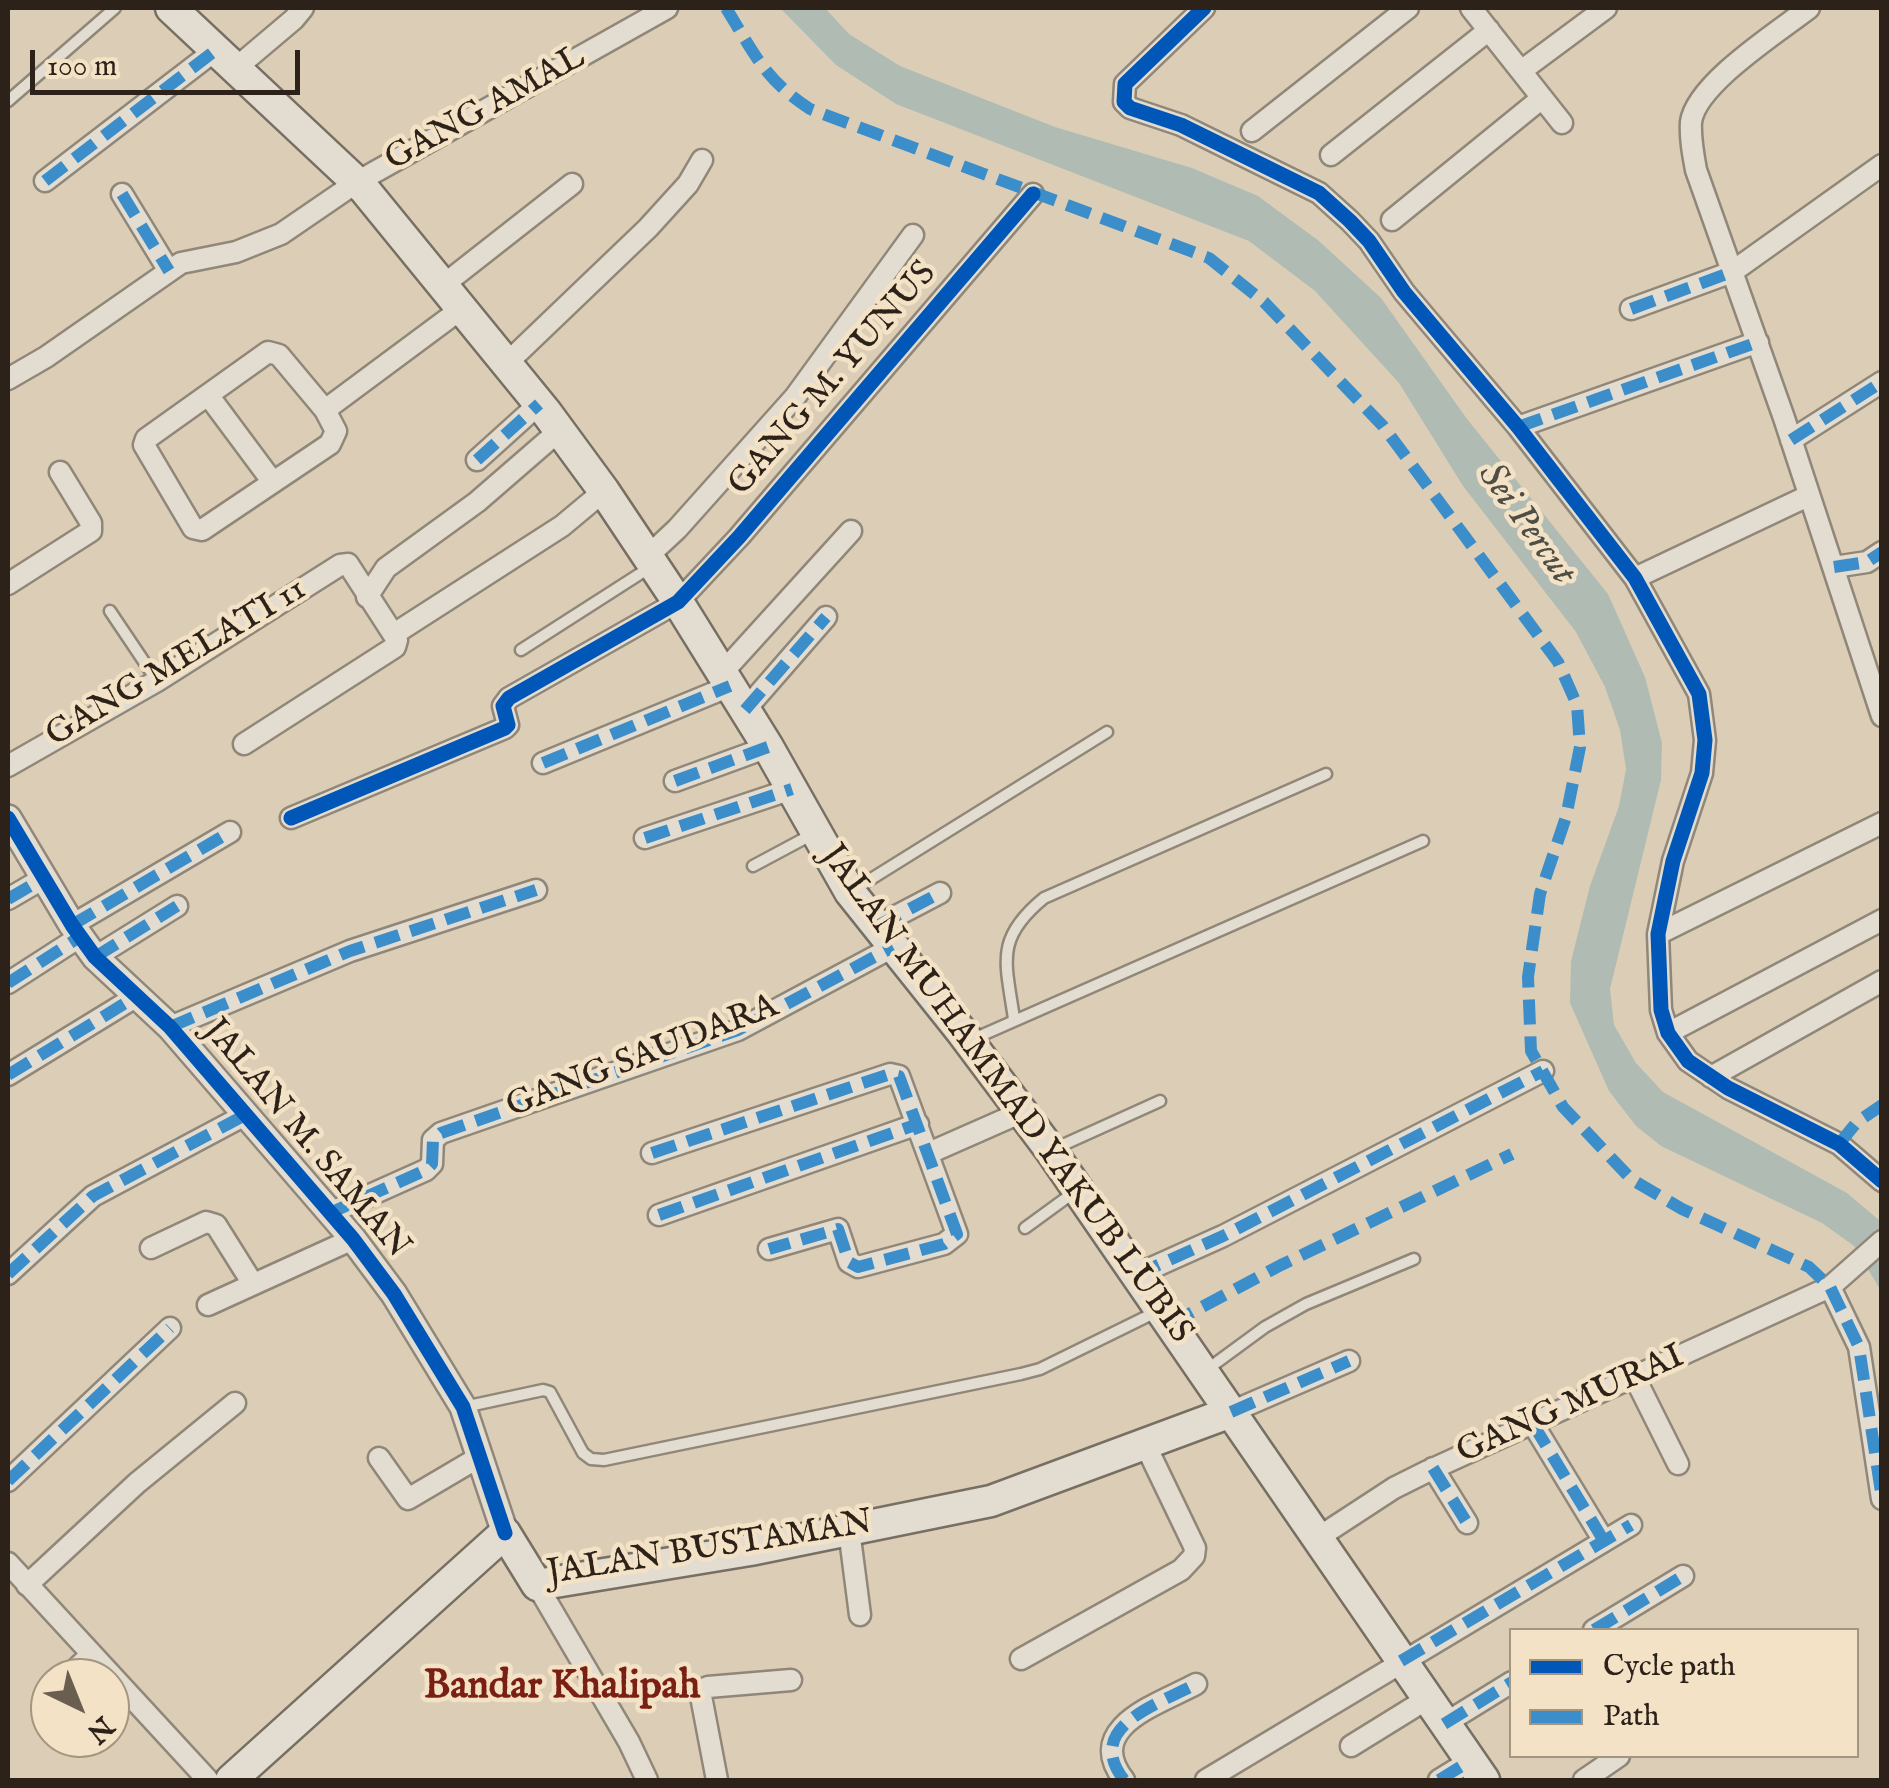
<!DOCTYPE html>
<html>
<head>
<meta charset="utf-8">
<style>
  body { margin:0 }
  #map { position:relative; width:1889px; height:1788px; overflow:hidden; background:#dcceb6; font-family:"IM FELL English",serif }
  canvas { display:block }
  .frame { position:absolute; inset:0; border:10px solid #2c2219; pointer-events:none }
  .legend { position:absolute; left:1509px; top:1628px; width:350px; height:130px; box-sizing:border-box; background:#f3e2c5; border:2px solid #a39580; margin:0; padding:12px 18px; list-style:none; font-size:30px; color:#2c2219 }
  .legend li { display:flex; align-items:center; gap:20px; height:50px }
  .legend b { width:50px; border:2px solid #a39580 }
  .north { position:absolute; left:30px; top:1658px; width:100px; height:100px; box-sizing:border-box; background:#f3e2c5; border:2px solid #a39580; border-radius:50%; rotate:137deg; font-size:28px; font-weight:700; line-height:40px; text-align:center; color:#2c2219 }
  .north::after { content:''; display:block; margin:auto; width:35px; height:45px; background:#6a5e50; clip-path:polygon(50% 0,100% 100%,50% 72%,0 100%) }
  .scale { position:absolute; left:30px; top:50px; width:270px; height:45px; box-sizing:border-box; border:5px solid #2c2219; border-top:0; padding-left:12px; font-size:30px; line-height:35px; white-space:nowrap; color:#2c2219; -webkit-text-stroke:8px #f3e2c5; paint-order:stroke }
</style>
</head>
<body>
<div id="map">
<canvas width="1889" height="1788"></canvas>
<div class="frame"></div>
<ul class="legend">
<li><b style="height:12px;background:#0057b8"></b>Cycle path</li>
<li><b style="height:12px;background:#3b8ec9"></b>Path</li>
</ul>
<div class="north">N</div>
<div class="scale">100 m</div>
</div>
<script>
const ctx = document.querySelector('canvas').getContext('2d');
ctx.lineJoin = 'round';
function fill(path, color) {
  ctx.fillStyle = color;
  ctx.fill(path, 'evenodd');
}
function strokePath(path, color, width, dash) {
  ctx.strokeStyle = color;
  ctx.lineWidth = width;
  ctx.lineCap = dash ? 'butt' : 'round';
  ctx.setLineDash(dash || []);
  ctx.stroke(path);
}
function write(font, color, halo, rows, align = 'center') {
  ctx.font = font + ' "IM FELL English",serif';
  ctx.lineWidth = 9;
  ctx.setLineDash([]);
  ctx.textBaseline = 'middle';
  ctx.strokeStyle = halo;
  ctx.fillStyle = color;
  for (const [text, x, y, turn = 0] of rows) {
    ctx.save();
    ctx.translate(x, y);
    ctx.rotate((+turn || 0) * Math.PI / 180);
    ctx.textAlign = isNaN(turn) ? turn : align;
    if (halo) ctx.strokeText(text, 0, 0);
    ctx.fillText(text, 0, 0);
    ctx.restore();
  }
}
const water = new Path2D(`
  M780,8h45l24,26 51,32 155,61 137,41 66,28 61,45 62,57 86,121 141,175 37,83 17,66 -1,37 -51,209 4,36 22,38 27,29 184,101 32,27 3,4 -1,67 -27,-45 -32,-23 -161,-77 -25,-20 -27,-35 -39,-88 1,-42 19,-75 29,-80 7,-37 -6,-39 -15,-43 -29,-55 -113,-146 -64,-103 -84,-92 -66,-50 -353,-137 -60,-39z`);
const service = new Path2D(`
  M8,101l107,-93
  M110,611l47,70
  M521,650l128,-82
  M753,866l58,-31
  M855,889l252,-157
  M1014,1019c-8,-57 -20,-80 30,-121l282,-124
  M971,1040l452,-199
  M1056,1148l104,-47
  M1025,1228l48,-35
  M1205,1371l60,-44 41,-23 108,-45
  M464,1407l79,-17 7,2 33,61 8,6 13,1 417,-86 19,-5 118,-58
  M59,1678l30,-28`);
const minor = new Path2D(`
  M1204,8l-79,76 -1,18 6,6 51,17 138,68 31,28 19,20 35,51 114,135 117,151 64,116 6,46 -3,33 -29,88 -15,73 3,76 7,23 20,28 40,27 111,56 43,37
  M1471,8l91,115
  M1809,8c-31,24 -113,76 -118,114 -1,16 2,32 5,48l88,248 98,298
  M236,68l58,-49 9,-11
  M1521,71l85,-63
  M1252,131l156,-123
  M1331,155l158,-125
  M45,181l172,-132
  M122,194l47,77
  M1392,220l150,-122
  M442,286l130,-102
  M1631,309l101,-37 150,-107
  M506,364l142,-136 40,-44 14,-24
  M8,379l38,-22 135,-94 55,-11 45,-18 76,-52 310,-174
  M208,395l64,86
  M325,410l11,21 -6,13 -128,86 -9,-2 -49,-83 2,-6 122,-87 11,3 46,55 136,-101
  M1518,427l240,-85
  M1791,440l91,-58
  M477,460l62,-56
  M648,556l29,-27 118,-132 118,-162
  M1834,567l33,-5 15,-10
  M1635,578l173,-82
  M8,584l83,-53v-8l-31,-51
  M367,597l19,-29 91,-66 83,-72
  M394,634l168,-108 42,-35
  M722,673l129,-142
  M745,710l81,-93
  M543,763l187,-77
  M8,766l149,-85 183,-116 8,-1 49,76 -2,7 -151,97
  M675,781l93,-34
  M291,818l214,-90 3,-3 -5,-19 6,-8 169,-96 61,-65 294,-343
  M645,838l147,-49
  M8,899l36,-21
  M72,925l158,-93
  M877,926l63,-33
  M1658,934l224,-111
  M95,957l82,-51
  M8,983l73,-47
  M170,1027l180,-76 186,-61
  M1668,1033l214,-113
  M8,1075l129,-79
  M1711,1077l171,-96
  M652,1153l238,-79 9,2 58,158 -13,10 -86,23 -9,-5 -11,-33 -69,20
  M929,1153l93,-41
  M330,1213l96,-43 6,-6 1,-24 8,-7 297,-103 155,-83
  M659,1215l259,-91
  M151,1248l55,-26 10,3 37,59
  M8,1274l85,-78 154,-82
  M1136,1275l87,-39 320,-165
  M1830,1287l29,60 23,152
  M208,1305l145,-66
  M1635,1378l43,86
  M1231,1412l118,-51
  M1533,1424l71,117
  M379,1458l29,41 73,-43
  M1433,1468l34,55
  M8,1481l162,-153
  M849,1530l11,85
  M1319,1537l75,-49 34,-17 402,-184 52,-46
  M8,1563l200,217
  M27,1585l110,-102 98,-80
  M537,1585l92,157 18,38
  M1594,1630l89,-54
  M1021,1659l160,-89 13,-14 1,-8 -50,-104
  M1444,1724l68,-42
  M1351,1746l76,-47
  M717,1780l-17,-89 8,-4 83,-7
  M1124,1780c-41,-53 33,-75 72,-96
  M1206,1780l425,-255
  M1439,1780l31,-19
  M1584,1780l35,-24`);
const tertiary = new Path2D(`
  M8,818l64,107 23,32 75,70 183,212 41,55 69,113 42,126`);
const secondary = new Path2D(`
  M171,8l193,181 182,223 58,79 74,111 90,145 82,145 111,139 90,120 433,629
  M231,1780l274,-247 32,52 213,-35 241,-49 240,-89`);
const quiet = new Path2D(`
  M726,8c28,45 38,71 84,101l399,149 55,44 119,124 175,236 19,43 3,42 -14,70 -26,77 -12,83 3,74 32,56 68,72 51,30 127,58 21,20 29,60 23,152
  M45,181l172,-132
  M122,194l47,77
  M1631,309l101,-37
  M1518,427l240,-85
  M1791,440l91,-58
  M477,460l62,-56
  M1834,567l33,-5 15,-10
  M745,710l81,-93
  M543,763l187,-77
  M675,781l93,-34
  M645,838l147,-49
  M8,899l36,-21
  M72,925l158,-93
  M877,926l63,-33
  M95,957l82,-51
  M8,983l73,-47
  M170,1027l180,-76 186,-61
  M8,1075l129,-79
  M1839,1144l18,-22 25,-17
  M652,1153l238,-79 9,2 58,158 -13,10 -86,23 -9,-5 -11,-33 -69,20
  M330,1213l96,-43 6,-6 1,-24 8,-7 297,-103 155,-83
  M659,1215l259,-91
  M8,1274l85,-78 154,-82
  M1136,1275l87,-39 320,-165
  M1170,1324l111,-59 231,-111
  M1231,1412l118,-51
  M1533,1424l71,117
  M1433,1468l34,55
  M8,1481l162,-153
  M1594,1630l89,-54
  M1401,1661l230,-136
  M1444,1724l68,-42
  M1124,1780c-41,-53 33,-75 72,-96
  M1439,1780l31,-19`);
const cycleway = new Path2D(`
  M1204,8l-79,76 -1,18 6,6 51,17 138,68 31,28 19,20 35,51 114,135 117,151 64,116 6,46 -3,33 -29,88 -15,73 3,76 7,23 20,28 40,27 111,56 43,37
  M8,818l64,107 23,32 75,70 183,212 41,55 69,113 42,126
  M291,818l214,-90 3,-3 -5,-19 6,-8 169,-96 61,-65 294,-343`);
const streetNames = [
  ["GANG AMAL",486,110,-29],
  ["GANG M. YUNUS",834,380,-49],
  ["GANG MELATI 11",177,664,-31],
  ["GANG SAUDARA",643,1058,-21],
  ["JALAN MUHAMMAD YAKUB LUBIS",1005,1095,54],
  ["JALAN M. SAMAN",305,1140,50],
  ["GANG MURAI",1571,1406,-24],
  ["JALAN BUSTAMAN",710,1550,-9]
];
const waterNames = [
  ["Sei Percut",1525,525,54]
];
const quarterNames = [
  ["Bandar Khalipah",562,1689]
];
fill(water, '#b0bcb3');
strokePath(service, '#908778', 15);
strokePath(minor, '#908778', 25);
strokePath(tertiary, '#908778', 30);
strokePath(secondary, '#786f63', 35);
strokePath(service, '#e3dcd0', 10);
strokePath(minor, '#e3dcd0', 20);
strokePath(tertiary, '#e3dcd0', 25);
strokePath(secondary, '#e3dcd0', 30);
strokePath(quiet, '#3b8ec9', 12, [25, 12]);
strokePath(cycleway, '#0057b8', 15);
write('35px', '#2c2219', '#f3e2c5', streetNames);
write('italic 38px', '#4e4e47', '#f3e2c5', waterNames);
write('bold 40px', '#7a1f14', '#f3e2c5', quarterNames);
</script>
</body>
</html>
